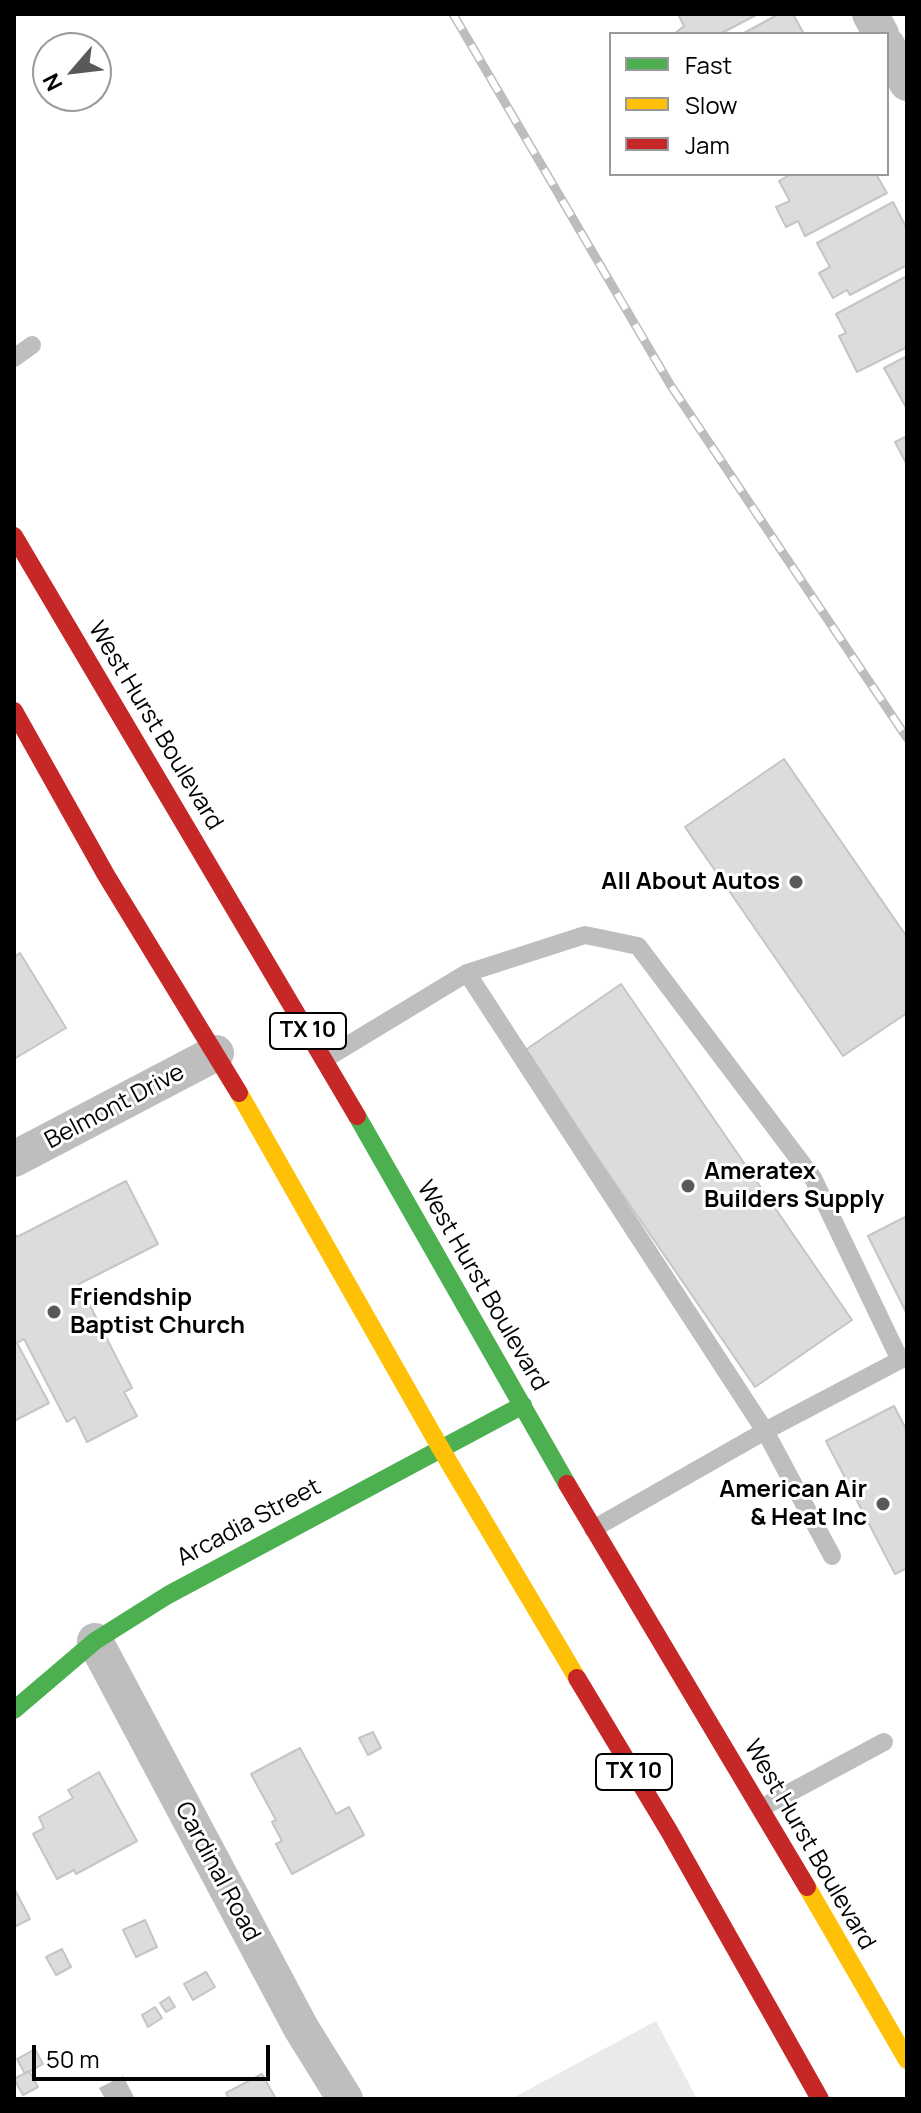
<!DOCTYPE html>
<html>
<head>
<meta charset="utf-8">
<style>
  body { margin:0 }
  #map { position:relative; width:921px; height:2113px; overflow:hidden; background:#fff; font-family:Manrope,sans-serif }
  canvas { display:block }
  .frame { position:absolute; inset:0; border:16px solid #000; pointer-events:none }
  .legend { position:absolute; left:609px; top:32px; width:280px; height:144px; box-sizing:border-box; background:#fff; border:2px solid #999; margin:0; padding:10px 14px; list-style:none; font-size:24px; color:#000 }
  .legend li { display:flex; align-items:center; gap:16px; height:40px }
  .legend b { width:40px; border:2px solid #999 }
  .north { position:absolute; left:32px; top:32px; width:80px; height:80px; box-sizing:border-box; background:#fff; border:2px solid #999; border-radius:50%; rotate:242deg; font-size:22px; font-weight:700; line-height:32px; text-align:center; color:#000 }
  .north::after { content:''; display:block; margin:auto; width:28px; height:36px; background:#595959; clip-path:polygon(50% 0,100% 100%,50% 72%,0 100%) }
  .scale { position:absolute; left:32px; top:2045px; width:238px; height:36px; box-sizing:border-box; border:4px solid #000; border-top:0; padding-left:10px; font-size:24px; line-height:28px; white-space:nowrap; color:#000; -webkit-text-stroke:6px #fff; paint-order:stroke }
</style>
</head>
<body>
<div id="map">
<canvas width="921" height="2113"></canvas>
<div class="frame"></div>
<ul class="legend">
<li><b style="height:10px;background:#4caf50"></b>Fast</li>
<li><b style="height:10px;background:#ffc107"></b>Slow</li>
<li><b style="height:10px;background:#c62828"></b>Jam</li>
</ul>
<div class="north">N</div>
<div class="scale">50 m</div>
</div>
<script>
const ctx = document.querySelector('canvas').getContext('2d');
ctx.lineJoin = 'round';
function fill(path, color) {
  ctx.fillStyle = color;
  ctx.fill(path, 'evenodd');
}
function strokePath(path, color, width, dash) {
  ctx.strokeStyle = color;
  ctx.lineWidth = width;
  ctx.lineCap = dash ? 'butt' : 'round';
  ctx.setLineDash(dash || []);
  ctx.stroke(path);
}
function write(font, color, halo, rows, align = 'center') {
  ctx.font = font + ' Manrope,sans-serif';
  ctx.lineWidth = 6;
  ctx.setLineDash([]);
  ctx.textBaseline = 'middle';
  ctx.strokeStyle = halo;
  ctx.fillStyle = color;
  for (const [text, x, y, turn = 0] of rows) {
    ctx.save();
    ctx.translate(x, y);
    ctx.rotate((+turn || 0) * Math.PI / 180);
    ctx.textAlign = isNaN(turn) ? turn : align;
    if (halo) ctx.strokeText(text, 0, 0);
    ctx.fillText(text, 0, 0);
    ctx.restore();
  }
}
const green = new Path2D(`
  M656,2021l41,78h-186z`);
const water = new Path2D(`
  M123,2076l12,23h-30l-6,-11z`);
const building = new Path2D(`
  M678,14h80l-38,20h-46l10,-8z
  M779,14h14l11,20h-62z
  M791,174h85l11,19 -82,43 -7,-15 -12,6 -10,-20 14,-6 -11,-20z
  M893,202l14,27v36l-57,30 -3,-5 -14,8 -14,-25 11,-6 -13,-24z
  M907,276v71l-50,25 -18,-36 7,-3 -10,-19z
  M907,356v53l-23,-41z
  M907,436v29l-12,-23z
  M784,759l123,178v76l-64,43 -158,-229z
  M20,953l46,75 -52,31v-102z
  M621,984l231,336 -97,67 -231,-336z
  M126,1181l32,63 -79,40 53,104 -8,4 13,24 -50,26 -12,-25 -8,5 -43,-83 -7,4 32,60 -35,18v-189l3,5z
  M907,1216v98l-39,-78z
  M894,1406l13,25v137l-12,6 -69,-133z
  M373,1732l8,16 -13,7 -9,-17z
  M300,1748l36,66 13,-7 15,28 -72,39 -16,-30 6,-3 -10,-19 4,-2 -25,-46z
  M99,1772l38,69 -61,33 -2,-4 -17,9 -24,-45 11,-6 -5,-11 34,-19 -5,-8z
  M14,1888l16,31 -16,8z
  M145,1920l12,27 -21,10 -13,-27z
  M62,1949l9,18 -15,8 -10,-18z
  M206,1972l9,15 -22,13 -9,-16z
  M169,1997l6,10 -9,5 -6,-9z
  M155,2007l7,11 -14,9 -6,-12z
  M35,2049l8,15 -18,10 -8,-15z
  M29,2071l9,16 -15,8 -9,-16z
  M262,2074l14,25h-47l-3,-6z`);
const lane = new Path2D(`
  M14,358l18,-13
  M467,973l298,458 67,125
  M325,1059l142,-86 118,-38 53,11 175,232 87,182 -135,71 -172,98
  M761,1808l123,-66`);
const street = new Path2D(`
  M870,14l11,20
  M887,45l20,38
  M14,1159l202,-106
  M95,1641l206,387 44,71`);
const fast = new Path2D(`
  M357,1116l210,368
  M14,1710l81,-69 73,-46 355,-190`);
const slow = new Path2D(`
  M239,1093l202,356 136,229
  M807,1887l100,173`);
const jam = new Path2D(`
  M14,536l343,580
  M14,711l92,164 133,218
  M567,1484l240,403
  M577,1678l92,153 151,268`);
const rail = new Path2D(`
  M453,14l218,372 236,352`);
const markers = [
  [796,882,8,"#595959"],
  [688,1186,8,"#595959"],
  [54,1312,8,"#595959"],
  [883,1504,8,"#595959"]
];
const shields = [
  [308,1031,76],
  [634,1772,76]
];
const shieldNames = [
  ["TX 10",308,1031],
  ["TX 10",634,1772]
];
const streetNames = [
  ["West Hurst Boulevard",155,726,59],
  ["Belmont Drive",115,1107,-28],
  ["West Hurst Boulevard",482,1286,60],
  ["Arcadia Street",249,1523,-28],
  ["West Hurst Boulevard",809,1845,60],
  ["Cardinal Road",217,1872,62]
];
const poiNames = [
  ["All About Autos",780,882],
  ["Ameratex",704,1172,"left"],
  ["Builders Supply",704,1200,"left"],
  ["Friendship",70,1298,"left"],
  ["Baptist Church",70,1326,"left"],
  ["American Air",867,1490],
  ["& Heat Inc",867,1518]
];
fill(green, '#eaeaea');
fill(water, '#bcbcbc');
fill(building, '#dcdcdc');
strokePath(building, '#c5c5c5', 2);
strokePath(lane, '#bebebe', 18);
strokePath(street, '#bebebe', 36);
strokePath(fast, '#4caf50', 18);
strokePath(slow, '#ffc107', 18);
strokePath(jam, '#c62828', 18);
strokePath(rail, '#bdbdbd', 9);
strokePath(rail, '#fff', 6, [18]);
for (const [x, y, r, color] of markers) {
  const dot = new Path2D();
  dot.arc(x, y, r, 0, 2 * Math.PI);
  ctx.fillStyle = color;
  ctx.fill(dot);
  strokePath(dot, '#fff', 3);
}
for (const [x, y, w] of shields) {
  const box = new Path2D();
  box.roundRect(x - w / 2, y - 18, w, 36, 6);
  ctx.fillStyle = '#fff';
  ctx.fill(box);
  strokePath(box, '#000', 2);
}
write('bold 22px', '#000', null, shieldNames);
write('24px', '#000', '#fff', streetNames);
write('bold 24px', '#000', '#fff', poiNames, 'right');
</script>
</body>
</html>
